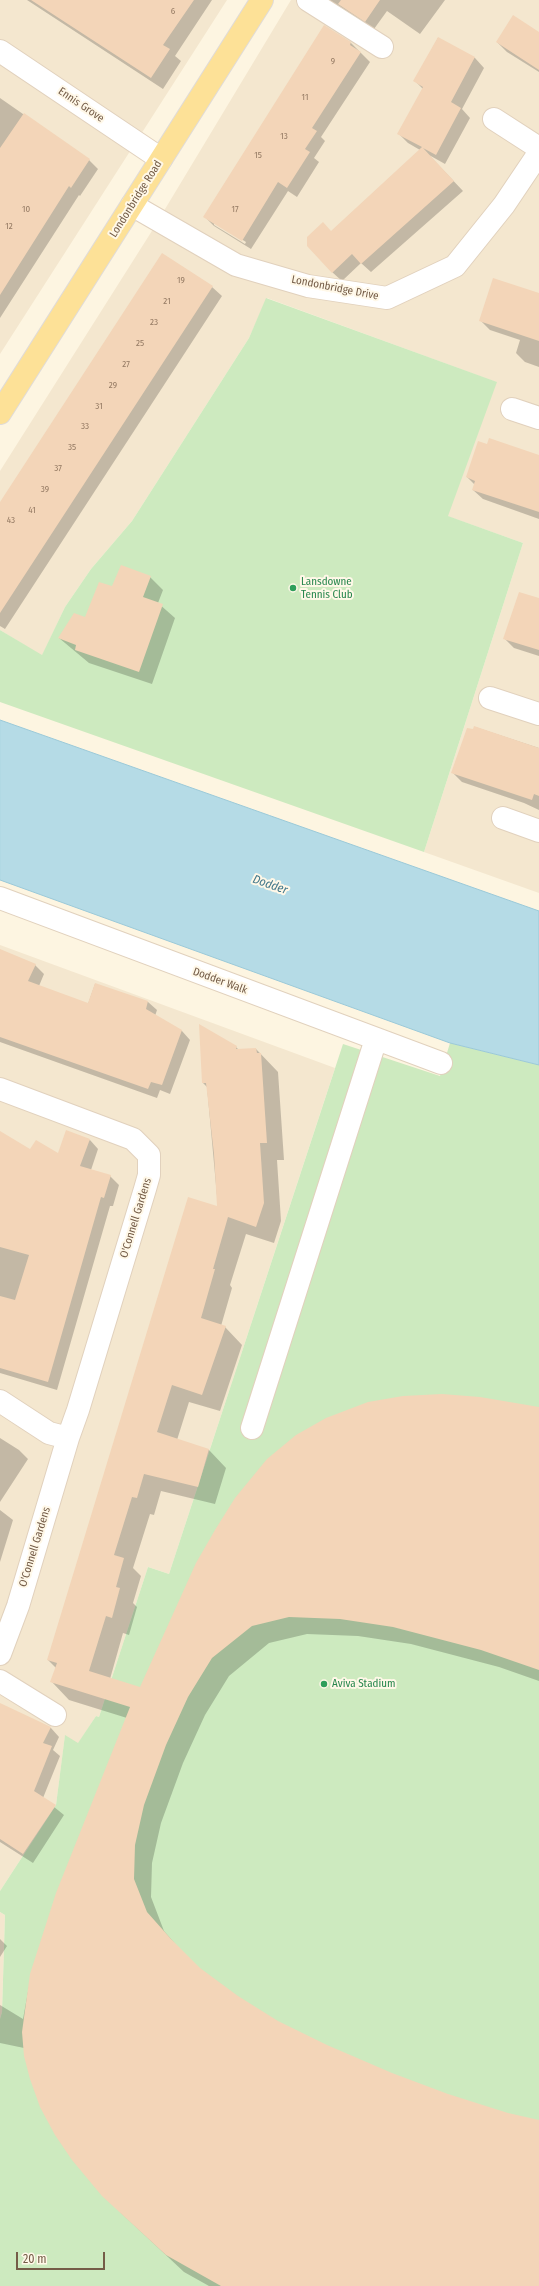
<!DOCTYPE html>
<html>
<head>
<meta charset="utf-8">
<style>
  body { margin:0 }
  #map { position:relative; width:539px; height:2286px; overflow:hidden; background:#fdf5e1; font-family:"Fira Sans Condensed",sans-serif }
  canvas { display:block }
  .scale { position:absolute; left:16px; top:2252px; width:89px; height:18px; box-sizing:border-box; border:2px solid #745c47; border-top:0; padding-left:5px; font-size:12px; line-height:14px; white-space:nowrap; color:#745c47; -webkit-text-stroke:3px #fff8e8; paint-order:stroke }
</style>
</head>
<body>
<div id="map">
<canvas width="539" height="2286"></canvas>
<div class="scale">20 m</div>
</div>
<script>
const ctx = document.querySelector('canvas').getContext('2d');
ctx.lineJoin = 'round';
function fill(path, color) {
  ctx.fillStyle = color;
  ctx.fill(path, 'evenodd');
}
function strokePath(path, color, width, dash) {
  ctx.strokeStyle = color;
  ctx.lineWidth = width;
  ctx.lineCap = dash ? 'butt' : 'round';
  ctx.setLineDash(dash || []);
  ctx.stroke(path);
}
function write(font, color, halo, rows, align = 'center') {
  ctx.font = font + ' "Fira Sans Condensed",sans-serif';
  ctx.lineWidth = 4;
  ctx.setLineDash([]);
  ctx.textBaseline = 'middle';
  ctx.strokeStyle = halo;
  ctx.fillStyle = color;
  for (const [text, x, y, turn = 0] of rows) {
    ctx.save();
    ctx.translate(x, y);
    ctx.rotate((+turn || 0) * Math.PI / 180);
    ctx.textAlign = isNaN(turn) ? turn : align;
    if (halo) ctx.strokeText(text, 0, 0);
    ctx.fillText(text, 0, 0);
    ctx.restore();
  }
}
const residential = new Path2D(`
  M0,0h227l-227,354z
  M291,0h248v893l-115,-41 99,-309 -76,-27 49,-134 -229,-84 -18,40 -117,183 -41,48 -26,38 -23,49 -42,-26v-159l150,-237z
  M0,945l335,123 -166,506 -21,-7 -49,150 -3,-1 -18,28 -13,-8 -9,69 -56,86z
  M0,1912l5,3 -3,97 -2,7z`);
const green = new Path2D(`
  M266,298l231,84 -49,134 75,27 -99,309 -424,-150v-72l42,25 23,-48 26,-38 41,-48 117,-183z
  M450,1043l89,22v1221h-539v-267l2,-7 3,-97 -5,-3v-21l56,-86 9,-70 13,8 18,-27 3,1 49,-150 21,7 174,-530 97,32z`);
const water = new Path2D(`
  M0,720l539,191v154l-89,-22 -450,-163z`);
const shadow = new Path2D(`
  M27,0h185l-37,56 6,5 -18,28z
  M328,0h117l-25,34 -33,-23 -13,18z
  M325,27l26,16 19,19 -49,75 4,4 -11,17 5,4 -22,35 -9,-6 -37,58 -37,-23 -9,-9zM214,222l32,20 -1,2 -31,-19z
  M539,33v39l-32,-20 -10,-10z
  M438,38l37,20 9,10 -22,41 8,9 -25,46 -16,-9 34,36 -92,81 -10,-9 -19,18 -10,-9 -1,-40 89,-82 -12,-7 -9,-9 24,-45 -8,-8z
  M0,98l89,62 9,9 -18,27 -1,-1 -79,123z
  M212,287l10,9 -217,333 -5,-3v-122z
  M539,315v52l-14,-5 -9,-9 4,-13 -30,-10 -10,-10z
  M488,445l51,12v62l-56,-20 -10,-9 2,-5 -8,-8z
  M150,577l13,13 -5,13 17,15 -23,66 -63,-21 -30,-25 27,-19 27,-31z
  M539,599v57l-25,-8 -9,-9z
  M475,727l64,21v62l-15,-7 -62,-21 -9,-9z
  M0,950l35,15 9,9 -5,12 49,18 7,-20 53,18 9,8 -2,6 27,15 8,9 -20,54 -10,-4 -3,8 -157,-56z
  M236,1047l3,3 17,-1 22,23 6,88h-7l4,61 -7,22 -28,-9 -16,51 2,3 -11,38 4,1 17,18 -22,66 -31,-9 -12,38 32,10 17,18 -11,36 -54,-13 -7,24 -4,-1 -17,54 8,8 -8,27 4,4 -8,28 -6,-2 -13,46 30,9 399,-279v272l-40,-14 -88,-23 -53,-8 -51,-2 -38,9 -40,33 -24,39 -22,48 -22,60 -9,40 -1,34 13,34 20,23 15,15 39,28 40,25 48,24 65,28 57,21 59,19 32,7v165h-330l-25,-14 -63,-59 -97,-165 -24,-5v-38l23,14 8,-44 96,-257 -58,-18 -17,-18 4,-14 -8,-8 170,-453 -11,-120 -4,-4z
  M0,1137l30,14 28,4 32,-15 8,9 -7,21 19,6 9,9 -6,21h-3l-53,184 -57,-17z
  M0,1438l19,12 9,9 -28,43z
  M0,1510l13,10 -13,42z
  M0,1704l51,24 8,9 -6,13 7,6 -17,42 21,17 -31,48 -33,-21z
  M0,1939l7,7 -7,11z`);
const building = new Path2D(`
  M31,0h163l-31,45 7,4 -19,29z
  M341,0h39l-15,22 -27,-18z
  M513,15l26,17v38l-43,-28z
  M324,25l27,17 -1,3 11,7 -49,76 5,3 -12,18 5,3 -23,36 -9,-6 -36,59 -39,-24z
  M438,37l37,20 -24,45 10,6 -25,47 -13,-7 31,33 -93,83 -9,-10 -20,19 -25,-27v-9l16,-15 8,9 91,-84 -25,-13 26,-47 -10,-6z
  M24,113l66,46 -19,29 -2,-2 -69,109v-147z
  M162,253l51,33 -213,327v-111z
  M493,278l46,15v48l-60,-20z
  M489,438l50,17v57l-67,-22 3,-9 -9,-4 12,-36 9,3z
  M121,565l30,11 -8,21 20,7 -24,68 -64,-22 1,-5 -18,-7 16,-25 11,4 14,-35 13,4z
  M519,592l20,6v52l-36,-11z
  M474,726l65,22v48l-5,-2 -2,6 -81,-27 16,-45 6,1z
  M0,949l36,15 -8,17 60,22 7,-20 53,18 -2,8 36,21 -20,55 -11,-3 -3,7 -148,-52z
  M199,1024l38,22 -1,3 20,-1 1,5h4l6,90h-7l4,60 -8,24 -28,-10 -15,52h2l-14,49 25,8 -24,69 -30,-10 -15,47 52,17 -11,38 -54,-13 -7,24 -5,-1 -18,58 10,3 -8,29 4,1 -8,30 -6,-2 -17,55 51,16 56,-124 19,-33 20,-32 32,-39 29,-24 30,-17 42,-16 35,-6 39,-2 38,3 59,10v263l-58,-20 -88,-23 -53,-8 -51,-2 -37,9 -40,32 -24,39 -22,48 -22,60 -9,40 -1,34 13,33 24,27 29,29 38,28 40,25 49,24 65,28 56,21 60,19 31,7v166h-318l-55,-31 -64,-59 -30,-36 -17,-25 -15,-28 -10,-28 -6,-23 -2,-24 8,-58 26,-81 74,-186 -80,-25 7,-19 -10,-3 141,-463 29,9 -3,-52 -8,-71h-4z
  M66,1130l24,9 -10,27 31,9 -7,23 -3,-1 -53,185 -48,-14v-72l15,4 14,-45 -29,-8v-116l30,18 6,-9 22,13z
  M0,1703l51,24 -8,16 9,3 -18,45 22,14 -33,49 -23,-15z`);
const minor = new Path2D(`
  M308,0l74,47
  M0,51l161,108
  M494,119l45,29
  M132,205l104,60 72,21 79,12 68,-32 49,-61 35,-52
  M512,409l27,9
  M490,698l49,16
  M503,818l36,13
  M0,898l441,165
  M0,1089l133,50 16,16v20l-4,14 -67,221 -10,28 -19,-5 -49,-32
  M252,1428l124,-389
  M0,1654l18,-48 50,-168
  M0,1681l55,34`);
const major = new Path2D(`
  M0,413l262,-413`);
const markers = [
  [293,588,4,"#2e9e5b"],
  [324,1684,4,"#2e9e5b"]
];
const numberNames = [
  ["6",173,11],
  ["9",333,61],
  ["11",305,97],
  ["13",284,136],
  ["15",258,155],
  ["10",26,209],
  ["17",235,209],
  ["12",9,226],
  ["19",181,280],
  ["21",167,301],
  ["23",154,322],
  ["25",140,343],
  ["27",126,364],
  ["29",113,385],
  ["31",99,406],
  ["33",85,426],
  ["35",72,447],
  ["37",58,468],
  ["39",45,489],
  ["41",32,510],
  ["43",11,520]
];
const streetNames = [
  ["Ennis Grove",81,105,34],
  ["Londonbridge Road",136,199,-58],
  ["Londonbridge Drive",335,288,11],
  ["Dodder Walk",220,981,20],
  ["O'Connell Gardens",136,1218,-73],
  ["O'Connell Gardens",35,1547,-73]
];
const leisureNames = [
  ["Lansdowne",301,582],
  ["Tennis Club",301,595],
  ["Aviva Stadium",332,1684]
];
const waterNames = [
  ["Dodder",270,885,19]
];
fill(residential, '#f4e7cf');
fill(green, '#cdeabf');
fill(water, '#b5dbe6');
strokePath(water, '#9bc9d8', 1);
fill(shadow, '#0003');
fill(building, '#f3d5b8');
strokePath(minor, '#e1d1bd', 24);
strokePath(major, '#e0dbd7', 24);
strokePath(minor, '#fff', 22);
strokePath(major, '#fde197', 22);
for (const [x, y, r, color] of markers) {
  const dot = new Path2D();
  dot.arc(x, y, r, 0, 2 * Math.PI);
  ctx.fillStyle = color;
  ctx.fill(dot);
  strokePath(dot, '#fff8e8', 1.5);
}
write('9px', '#947a63', null, numberNames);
write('11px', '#745c47', '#fff8e8', streetNames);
write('11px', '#27864d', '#fff8e8', leisureNames, 'left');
write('italic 12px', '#417689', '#fff8e8', waterNames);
</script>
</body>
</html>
